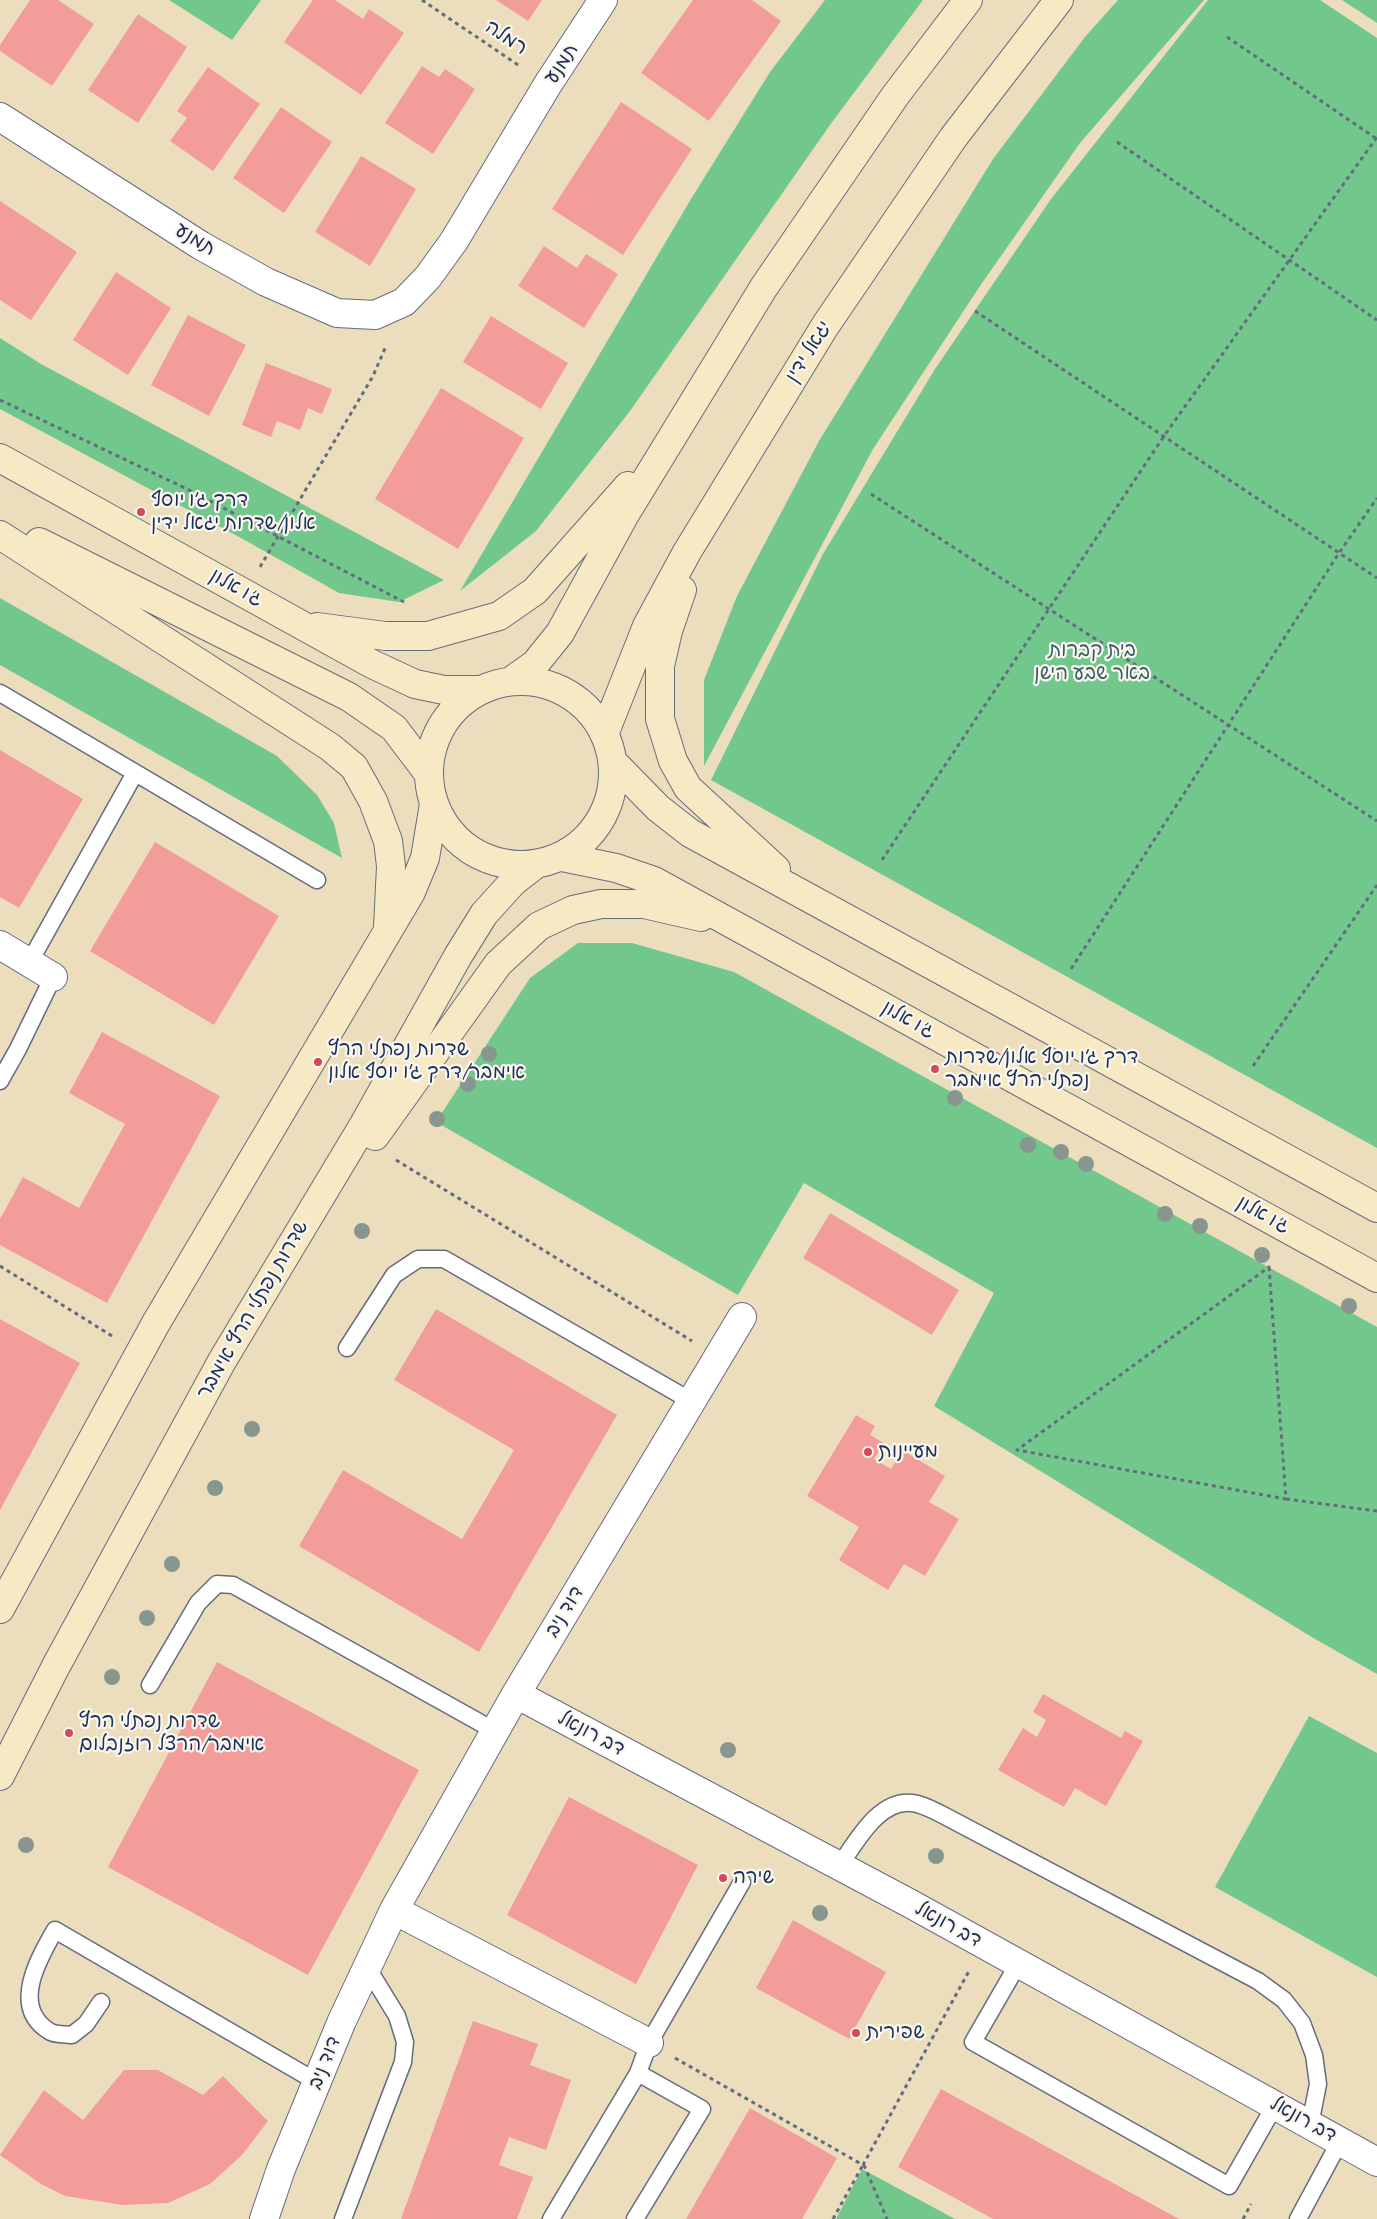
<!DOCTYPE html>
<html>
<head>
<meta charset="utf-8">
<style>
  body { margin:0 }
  canvas { display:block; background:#ecdebc }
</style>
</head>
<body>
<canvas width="1377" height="2219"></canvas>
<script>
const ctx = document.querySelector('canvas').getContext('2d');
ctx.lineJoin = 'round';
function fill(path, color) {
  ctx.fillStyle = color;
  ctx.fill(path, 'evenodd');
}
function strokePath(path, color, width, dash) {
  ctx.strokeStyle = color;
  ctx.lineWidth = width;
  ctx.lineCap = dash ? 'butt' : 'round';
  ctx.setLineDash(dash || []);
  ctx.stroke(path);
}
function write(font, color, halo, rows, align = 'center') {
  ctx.font = font + ' Caveat,"Playpen Sans Hebrew",sans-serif';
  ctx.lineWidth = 4.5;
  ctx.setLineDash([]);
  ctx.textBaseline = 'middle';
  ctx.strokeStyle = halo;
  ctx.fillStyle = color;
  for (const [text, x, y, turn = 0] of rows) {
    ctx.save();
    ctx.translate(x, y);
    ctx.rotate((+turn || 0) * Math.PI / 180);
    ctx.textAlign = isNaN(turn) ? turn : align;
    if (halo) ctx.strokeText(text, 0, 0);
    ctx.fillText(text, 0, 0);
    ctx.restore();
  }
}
const green = new Path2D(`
  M169,0h92l-29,40z
  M825,0h98l-93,125 -200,286 -94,120 -76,60 231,-392 79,-127z
  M1118,0h86l-124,143 -100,143 -107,163 -169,317v-86l33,-84 82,-155 174,-282 92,-122z
  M1208,0h112l57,38v1110l-666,-368 112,-226 112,-185 116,-170z
  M1342,0h35v23z
  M0,338l41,26 403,216 -45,22 -60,-9 -98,-55 -241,-129z
  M0,598l277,158 40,39 17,28 8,35 -342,-193z
  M578,943h54l102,29 643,355v347l-62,-35 -381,-233 60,-113 -190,-110 -66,112 -302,-173 94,-144z
  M1309,1716l68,37v224l-162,-90z
  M862,2169l93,50h-119z`);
const building = new Path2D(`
  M30,0h28l36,24 -42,62 -52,-35v-6z
  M313,0h22l28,19 6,-10 35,24 -43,62 -77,-53z
  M496,0h46l-14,21z
  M693,0h59l29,21 -72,100 -68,-48z
  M138,14l49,33 -49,76 -50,-33z
  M422,66l17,11 6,-8 30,20 -42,65 -48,-31z
  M208,67l52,37 -47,67 -43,-30 17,-23 -10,-7z
  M621,102l71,47 -69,106 -71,-46z
  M281,107l51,35 -48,71 -51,-35z
  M361,156l55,33 -46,77 -55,-34z
  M0,201l77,51 -46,68 -31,-20z
  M544,246l33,22 9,-14 32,20 -34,54 -66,-42z
  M116,272l55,36 -43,67 -55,-35z
  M188,315l58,30 -37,71 -58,-31z
  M491,316l77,47 -27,46 -78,-47z
  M266,363l66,26 -10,25 -14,-6 -8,22 -23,-9 -6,16 -29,-12z
  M441,388l83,50 -66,111 -83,-50z
  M0,750l83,49 -64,109 -19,-11z
  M155,842l124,74 -65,109 -124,-74z
  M102,1032l118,64 -113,207 -107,-58v-26l23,-42 56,31 46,-84 -56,-31z
  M830,1213l129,77 -27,45 -129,-77z
  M436,1309l181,106 -138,237 -180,-106 44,-76 119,69 52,-89 -120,-70z
  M0,1319l80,44 -80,147z
  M856,1415l19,11 -5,9 14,8 -10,16 17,10 11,-19 43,26 -16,26 30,17 -34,57 -21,-12 -16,26 -49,-30 20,-33 -52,-31z
  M217,1662l202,108 -111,205 -200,-108z
  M1043,1694l78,44 4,-7 18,10 -37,65 -31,-18 -11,19 -66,-37 25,-42 14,9 9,-17 -13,-8z
  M569,1797l129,68 -62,119 -129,-69z
  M793,1920l93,52 -37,67 -93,-51z
  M473,2021l65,23 -8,21 41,15 -25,70 -37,-13 -10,28 34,12 -16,42h-116z
  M124,2070h34l45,25 20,-19 45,45 -26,34 -32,29 -42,19 -45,2 -58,-9 -24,-12 -41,-29 44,-65 39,30z
  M941,2089l238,130h-186l-95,-52z
  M750,2108l87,50 -35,61h-116z`);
const path = new Path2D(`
  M422,0l99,67
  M1227,37l150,102
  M1117,142l260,178
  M975,311l402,267
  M0,400l185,88 219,114
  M871,494l506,327
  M260,567l113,-191 13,-30
  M882,860l282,-424 213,-299
  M1071,969l268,-416 38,-55
  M1253,1066l124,-181
  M396,1160l296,181
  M0,1266l112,70
  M1269,1267l17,232 -269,-49z
  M1286,1499l91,12
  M675,2058l188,107 106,-194
  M864,2165l23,54
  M833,2219l30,-54
  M1243,2219l8,-15`);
const service = new Path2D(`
  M0,693l317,187
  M29,963l106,-190
  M0,1081l18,-32 35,-72
  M347,1348l47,-73 24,-16h26l247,142
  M150,1685l48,-82 19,-19 16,1 262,146
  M839,1866c17,-23 39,-67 73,-63 10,1 21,7 29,11l317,167 26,19 18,23 12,32 4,29 -8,41
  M1018,1964l-45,78 256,144 46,-81
  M101,2002l-15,22 -14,11c-7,-1 -18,0 -23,-4 -39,-24 -10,-73 6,-101l262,152
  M343,2219l60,-157 2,-20 -8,-26 -30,-49
  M551,2219l87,-146 11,-30 93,-161
  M635,2219l67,-110 -64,-36
  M1298,2219l42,-78`);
const minor = new Path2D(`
  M0,117l200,128 66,37 71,31 38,2 29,-13 24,-25 26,-36 94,-157 55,-84
  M0,945l53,32
  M516,1694l395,210 466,258
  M394,1910l255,133
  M264,2219l17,-50 60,-146 53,-113 122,-216 226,-377`);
const secondary = new Path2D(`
  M0,458l372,206 43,20 29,6h36
  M0,535l330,212 24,20 19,34 15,40 3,25 -3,61
  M39,542l310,155 45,31 34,45
  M682,590l-14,41 -8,35v53l13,42 15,27 88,81
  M317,627l68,9h43l71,-20 36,-25 93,-105
  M429 773a92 92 0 1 1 184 0a92 92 0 1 1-184 0Z
  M511,681l24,-17 25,-31 64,-117 140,-229 131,-191 73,-96
  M605,732l42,-106 40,-74 138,-226 128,-188 106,-138
  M614,763l44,45 32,25 687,375
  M562,857l54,11 38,13 723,397
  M375,1136l123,-172 41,-38 34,-16 28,-6h43l57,13
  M0,1609l156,-286 255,-431 14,-34 9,-54
  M0,1776l56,-110 166,-305 141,-235 95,-170 26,-42 29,-32 22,-17`);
const trees = [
  [489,1054],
  [468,1084],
  [955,1098],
  [437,1119],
  [1028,1145],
  [1061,1152],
  [1086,1164],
  [1165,1214],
  [1200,1226],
  [362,1231],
  [1262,1255],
  [1349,1306],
  [252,1429],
  [215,1488],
  [172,1564],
  [147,1618],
  [112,1677],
  [728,1750],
  [26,1845],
  [936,1856],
  [820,1913]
];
const markers = [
  [141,512,5,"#d1495b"],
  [318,1062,5,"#d1495b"],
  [935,1069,5,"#d1495b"],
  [868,1452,5,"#d1495b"],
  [69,1733,5,"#d1495b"],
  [723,1878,5,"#d1495b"],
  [856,2033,5,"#d1495b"]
];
const streetNames = [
  ["רמלה",506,38,34],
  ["תמנע",562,64,-57],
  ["תמנע",195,240,31],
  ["יגאל ידין",809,352,-58],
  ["ג'ו אלון",236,588,29],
  ["ג'ו אלון",908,1020,29],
  ["ג'ו אלון",1263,1215,29],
  ["שדרות נפתלי הרץ אימבר",253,1310,-60],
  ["דוד ניב",565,1612,-59],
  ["דב רונאל",591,1734,28],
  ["דב רונאל",948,1925,29],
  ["דוד ניב",325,2063,-68],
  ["דב רונאל",1303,2120,29]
];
const poiNames = [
  ["דרך ג׳ו יוסף",151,501],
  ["אלון/שדרות יגאל ידין",151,524],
  ["שדרות נפתלי הרץ",328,1050],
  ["אימבר/דרך ג׳ו יוסף אלון",328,1073],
  ["דרך ג׳ו יוסף אלון/שדרות",945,1058],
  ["נפתלי הרץ אימבר",945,1081],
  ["מעיינות",878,1452],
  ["שדרות נפתלי הרץ",79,1722],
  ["אימבר/הרצל רוזנבלום",79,1745],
  ["שירה",733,1878],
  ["שפירית",866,2033]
];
const parkNames = [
  ["בית קברות",1092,651],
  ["באר שבע הישן",1092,674]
];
fill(green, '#72c78c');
fill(building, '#f39d9b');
strokePath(service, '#646c7f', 19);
strokePath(minor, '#646c7f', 30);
strokePath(secondary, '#646c7f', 30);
strokePath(path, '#646c7f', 3, [4, 4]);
strokePath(service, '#fff', 16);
strokePath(minor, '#fff', 28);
strokePath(secondary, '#f7e9c3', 28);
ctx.fillStyle = '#879790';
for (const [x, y] of trees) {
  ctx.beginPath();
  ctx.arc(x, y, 8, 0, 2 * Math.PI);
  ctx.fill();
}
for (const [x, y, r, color] of markers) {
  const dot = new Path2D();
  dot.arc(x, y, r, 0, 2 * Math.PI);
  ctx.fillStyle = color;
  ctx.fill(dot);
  strokePath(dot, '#fbf7ec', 2);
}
write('20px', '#1b2f5e', '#fbf7ec', streetNames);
write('20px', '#1b2f5e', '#fbf7ec', poiNames, 'left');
write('20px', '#355d6c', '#fbf7ec', parkNames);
</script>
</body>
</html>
